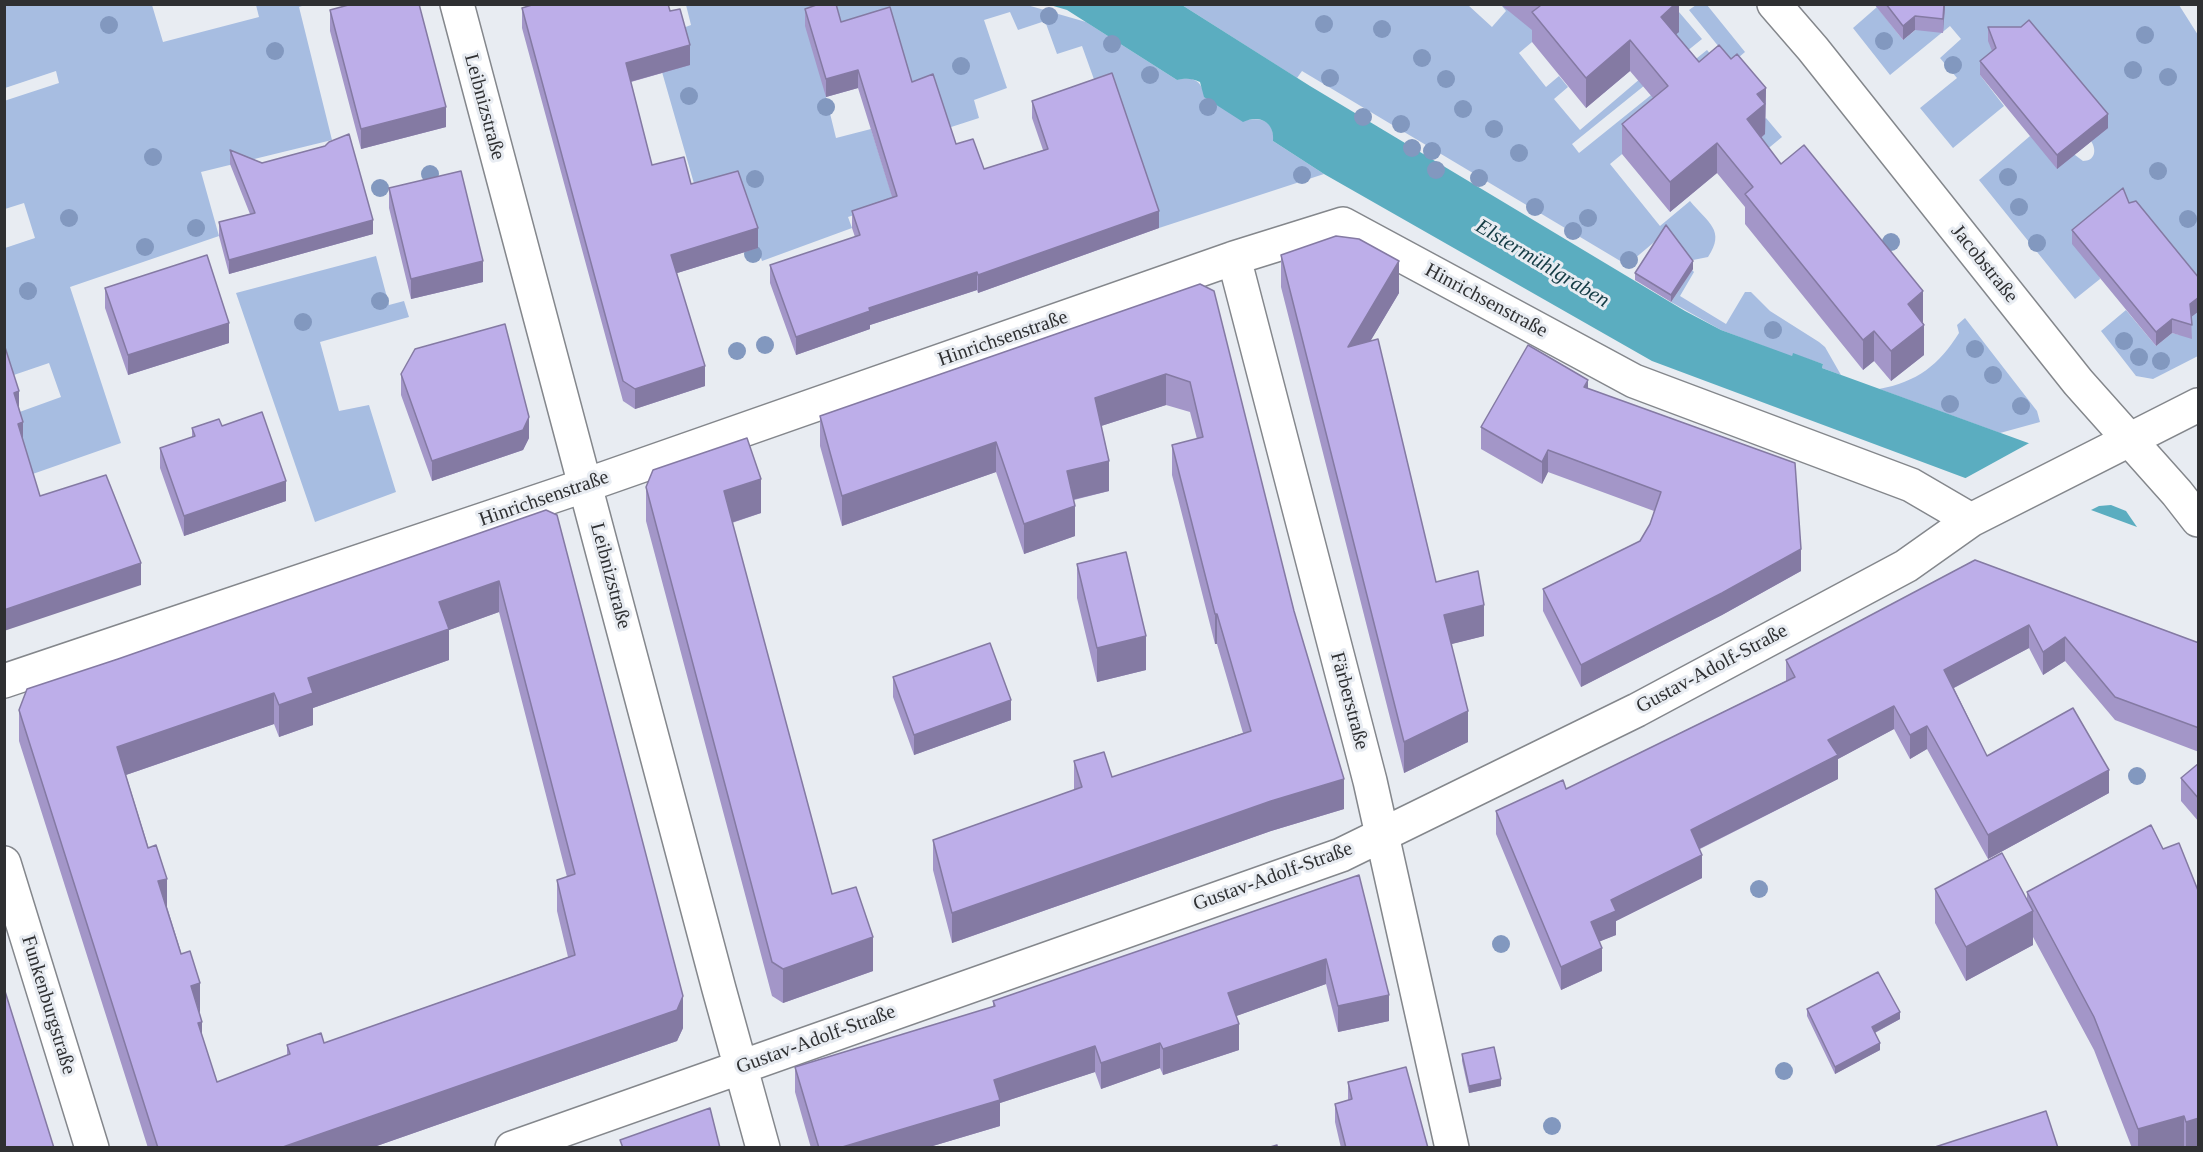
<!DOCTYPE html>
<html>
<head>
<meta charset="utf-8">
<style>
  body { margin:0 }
  #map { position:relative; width:2203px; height:1152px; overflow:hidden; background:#e8ecf2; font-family:"Times New Roman",serif }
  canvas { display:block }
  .frame { position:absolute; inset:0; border:6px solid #2f3032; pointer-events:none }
</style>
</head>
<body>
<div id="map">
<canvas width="2203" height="1152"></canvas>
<div class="frame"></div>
</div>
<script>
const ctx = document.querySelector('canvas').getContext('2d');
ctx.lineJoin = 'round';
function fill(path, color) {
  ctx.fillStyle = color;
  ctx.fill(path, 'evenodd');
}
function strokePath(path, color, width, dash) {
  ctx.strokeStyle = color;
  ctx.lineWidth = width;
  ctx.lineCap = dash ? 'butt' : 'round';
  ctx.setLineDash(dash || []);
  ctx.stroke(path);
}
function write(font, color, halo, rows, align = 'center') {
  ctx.font = font + ' "Times New Roman",serif';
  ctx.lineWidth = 6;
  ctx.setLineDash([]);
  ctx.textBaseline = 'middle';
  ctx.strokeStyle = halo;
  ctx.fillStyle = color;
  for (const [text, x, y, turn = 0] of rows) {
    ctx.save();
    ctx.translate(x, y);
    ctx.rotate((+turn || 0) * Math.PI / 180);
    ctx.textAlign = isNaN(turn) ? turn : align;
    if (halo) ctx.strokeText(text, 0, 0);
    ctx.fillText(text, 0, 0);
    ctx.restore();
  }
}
const green = new Path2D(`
  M5,5h147l11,37 96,-25 -3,-12h49l-6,2 33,133 -131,32 18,64 -149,51 51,156 -94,33 -13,-62 47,-17 -12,-34 -44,15v-130l30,-10 -11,-35 -19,6 -1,-108 55,-18 -3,-12 -51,17z
  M686,5h341l59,17 91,58c12,-3 21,-2 26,10l45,30c16,-3 27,4 25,21l51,33 -165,54 -47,-137 -16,-6 -14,-39 -25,8 -12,-33 -27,9 -8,-18 -26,8 23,68 -33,12 5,18 -34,11 -30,-31 -25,-73 -64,72 10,41 35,-9 23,73 -46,15 4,11 -90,33 -24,-70 -39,10 -37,-129 18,-43 11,-4z
  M1182,5h286l24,22 14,-16 -4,-5 74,-1 -57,48 27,34 13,-11 9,11 -14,12 26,31 88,-75 5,-50 29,34 -130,105 7,9 128,-103 17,20 -114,94 50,62 30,-25c18,22 36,29 18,56l-15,3 -16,-12 -12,-15 -38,32 -325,-194 -5,7z
  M1696,5h11l38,47 -13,11 -43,-53z
  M1946,5h233l19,30v257l-97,-81 -10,3 -3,7 12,58 -25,20 -96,-119 51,-44 45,19 8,6c12,0 14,-11 8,-20l-97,-85 -14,19 24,31 -51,42 -33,-40 37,-30 -17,-20 21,-19 -11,-13 -60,49 -37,-47 24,-21 26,33z
  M1766,118l16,19 -52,43 27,-55z
  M376,256l13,49 15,-4 5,16 -89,25 19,69 30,-6 27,87 -81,30 -79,-229z
  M1692,270l2,2 -14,24 46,28 19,-32h6l19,19 49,31 6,5 16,28 -19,-7 1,-4 -30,-10 -1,3 -71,-27 -50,-28z
  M2126,310l30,36 16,-13 8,2 10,-17 8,-7v45l-45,23 -17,-3 -35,-45z
  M1965,318l72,93 3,11 -40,11 -121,-44c38,-7 60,-24 80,-56l-2,-8z`);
const water = new Path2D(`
  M1050,5h132l128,81 375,225 36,19 71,26 1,-3 30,11 -1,4 209,76 167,64v57l-546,-204 -328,-187 -51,-33c2,-19 -14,-27 -30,-19l-39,-25 -4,-15c-9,-4 -14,-4 -23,-2l-110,-70z`);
const pier = new Path2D(`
  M2033,441l165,64v63l-236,-88zM2111,505l15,6 11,16 -46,-17 8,-4z`);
const minor = new Path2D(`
  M457,4l262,985 44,159
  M1774,4l39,45 265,333 99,111 21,27
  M1234,258l136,523 82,367
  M4,681l582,-196 648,-227 109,-34 291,157 277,104 60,35
  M4,863l88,285
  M512,1148l829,-293 296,-145 269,-144 65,-46 227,-115`);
const trees = [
  [1049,16],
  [1324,24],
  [109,25],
  [1382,29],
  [2145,35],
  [1884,41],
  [1112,44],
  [275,51],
  [1422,58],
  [1953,65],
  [961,66],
  [2133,70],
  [1150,75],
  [2168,77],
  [1330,78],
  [1446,79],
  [689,96],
  [826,107],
  [1208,107],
  [1463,109],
  [1363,117],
  [1401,124],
  [1494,129],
  [1412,148],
  [1432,151],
  [1519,153],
  [153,157],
  [1436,170],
  [2158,171],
  [430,174],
  [1302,175],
  [2008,177],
  [1479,178],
  [755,179],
  [380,188],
  [1535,207],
  [2019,207],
  [69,218],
  [1588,218],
  [2188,219],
  [196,228],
  [1573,231],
  [1891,242],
  [2037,243],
  [145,247],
  [753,254],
  [1629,260],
  [28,291],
  [380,301],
  [303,322],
  [1773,330],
  [2124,341],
  [765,345],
  [1975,349],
  [737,351],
  [2139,357],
  [2161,361],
  [1993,375],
  [1950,404],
  [2021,406],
  [2137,776],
  [1759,889],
  [1501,944],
  [1784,1071],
  [1552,1126]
];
const wall = new Path2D(`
  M1500,4h179v28l-3,2 23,28 32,-3 35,29 -1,46 -4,4 20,26 142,158 1,33 -33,26 -17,-20 -11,9 -118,-146v-17l-28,-34 -47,39 -48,-58v-30l31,-26 -23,-27 -44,37 -54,-66v-12z
  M1874,4h72l-1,2 -2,27 -28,-3 -12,10z
  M522,8l148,3 20,54 -59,17 21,83 39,19 67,64 -81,25 28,113 -70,23 -12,-8 -101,-373z
  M805,9l36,13 71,60 44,62 28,25 59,-19 -11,-32v-17l127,127 -181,65 -1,-3 -107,35v4l-74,26 -26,-72v-18l85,-28 -3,-9v-17l40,-14 -34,-109 -32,9 -21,-71z
  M330,10l116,117 -85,22 -31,-118z
  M1988,27l120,101 -51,41 -77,-94v-14l12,-10 -4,-10z
  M325,146l48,88 -144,40 -10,-38v-14l31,-8 -20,-50v-14l32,13z
  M389,188l94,94 -72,17 -22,-91z
  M2129,203l70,75v33l-8,6 1,22 -20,-6 -16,13 -84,-102v-14z
  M1281,255l118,38 -29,48 66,241 48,54 -33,8 17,98 -64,31 -123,-486z
  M1693,269l-22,33 -36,-22v-7z
  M1200,284l144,525 -73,22 -319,112 -19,-73v-30l141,-50v-29l38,16 131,-44 -26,-89h-2l-43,-169v-30l25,-6 -7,-27 -24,-7 -65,21 8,65 -35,9 1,36 -51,18 -28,-82 -154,54 -22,-80v-30z
  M105,288l124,55 -101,32 -23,-67z
  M401,374l128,64 -6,12 -91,31 -31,-86z
  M1588,388l213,183 -79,44 -141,72 -38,-76v-22l97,-48 10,-17 4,-13 -106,-39 -6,12 -61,-35v-22z
  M192,428l94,73 -102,35 -24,-68v-20l32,-11z
  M646,487l115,26 -29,10 100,371 41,77 -90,32 -11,-7 -126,-475z
  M546,510l137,518 -6,13 -306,107h-223l-129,-407v-31l99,-51zM499,612l68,265 -10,3v31l11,46 -244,86 -37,2v10l-70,27 -15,-45 -2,-24 -74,-238 148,-51 5,13 34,-12v-17l136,-48v-30z
  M1975,560l224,83v109l-84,-32 -50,-59 -22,14 -14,-27 -75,40 33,68 122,37 -121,66 -61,-110 -17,10 -16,-30 -56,30v20l-138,70 2,29 -86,43v14l-16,6 2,30 -41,19 -65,-156v-23l70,-22 220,-108v-21z
  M1077,564l69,106 -49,12 -20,-84z
  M893,677l118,43 -97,35 -21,-58z
  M2199,763v59l-18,-21v-23z
  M2151,825l48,323h-67l-38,-98 -61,-113v8l-67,36 -31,-58v-34l92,10v-7z
  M1359,875l30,146 -51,11 -12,-48 -90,32 3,34 -76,25 -3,-7 -59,21 -6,-17 -95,31v23l-74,22h-115l-16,-56v-25l198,-60v-6z
  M1807,1009l93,10 -25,14 5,17 -45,24 -28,-58z
  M1462,1054l39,32 -32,7 -7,-32z
  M1348,1082l80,66h-87l-6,-26v-18l13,-4z`);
const shadedWall = new Path2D(`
  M1675,4h4v28l-18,15v-30z
  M1944,4h2l-1,2 -2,27z
  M1915,16v14l-12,10v-14z
  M1630,40v31l-44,37v-30z
  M690,45v20l-64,18v-20z
  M858,70v18l-32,9v-18z
  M1766,88l-1,46 -18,15v-30l10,-25z
  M446,107v20l-85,22v-20z
  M2108,114v14l-51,41v-14z
  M1717,143v30l-47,39v-30z
  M1159,211v17l-181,65v-18z
  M373,220v14l-144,40v-14z
  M758,228v20l-87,27v-20z
  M483,261v21l-72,17v-20z
  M1399,261v32l-51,86v-32z
  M1693,261v8l-22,33v-7z
  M977,272v18l-107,35v4l-74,26v-18l73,-29z
  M1923,291v31l-15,12v-30z
  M2199,297v14l-9,7v-14z
  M2172,319v14l-16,13v-14z
  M229,323v20l-101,32v-20z
  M1924,325v30l-33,26v-30z
  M1874,331v30l-11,9v-30z
  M705,366v20l-70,23v-20z
  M1166,374v31l-71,23v-30z
  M1588,380v22l-4,-15z
  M19,391v21l-5,-19z
  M529,417v21l-6,12 -91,31v-20z
  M23,422v22l-5,-20z
  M996,442v30l-154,54v-30z
  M1548,450v22l-6,12v-22z
  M1109,461v30l-42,10v-30z
  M761,479v34l-37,12v-34z
  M286,481v20l-102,35v-20z
  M1075,506v30l-51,18v-30z
  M1801,549v22l-79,44 -141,72v-22z
  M141,563v22l-137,46v-21z
  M499,581v31l-50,18v30l-136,48v17l-34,12v-32l29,-27 131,-76z
  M1484,605v31l-40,10v-31z
  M1215,614h2v30h-2z
  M2029,625v23l-85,45v-23z
  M1146,636v34l-49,12v-34z
  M2065,637v24l-22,14v-23z
  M274,693v31l-157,54v-31z
  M1011,700v20l-97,35v-20z
  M1894,706v23l-56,30v20l-147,74v-23l137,-90z
  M1468,711v31l-64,31v-31z
  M1927,726v23l-17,10v-24z
  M2109,770v23l-121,66v-24z
  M1344,779v30l-73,22 -319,112v-30l319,-112z
  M1702,855v23l-86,43v14l-25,10v-23l20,-22z
  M167,879v31l-9,-29z
  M2033,911v34l-67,36v-34z
  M873,937v34l-90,32v-34z
  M1602,948v23l-41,19v-23z
  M1326,959v25l-98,35v-26z
  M200,983v31l-9,-28z
  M1389,995v26l-51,11v-26z
  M683,996v32l-6,13 -306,107h-91z
  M1900,1012v7l-28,15v-7z
  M202,1022v32l-4,-31z
  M1239,1024v26l-76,25v-26z
  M1160,1043v25l-59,21v-26z
  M1880,1043v7l-45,24v-7z
  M1095,1046v26l-95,31v23l-74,22h-87l155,-68z
  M1501,1079v7l-32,7v-7z
  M2184,1116v32h-46v-19z
  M2199,1118v30h-13v-26z`);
const building = new Path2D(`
  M352,4h67l27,103 -85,22 -31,-119z
  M535,4h133l2,7 10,-2 10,36 -64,18 26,102 32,-8 7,27 47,-13 20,57 -87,27 34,111 -70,23 -12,-8 -101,-373z
  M819,4h17l5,18 49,-15 22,75 21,-8 23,70 17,-5 11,30 64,-20 -16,-48 80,-28 47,138 -181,64 -1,-3 -108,36 1,3 -74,26 -26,-72 90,-30 -8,-24 45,-15 -39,-126 -32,9 -21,-70z
  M1539,4h136l-14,13 38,45 20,-17 12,14 6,-5 29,34 -9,6 8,10 -18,15 34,45 23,-19 119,146 -15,13 16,21 -33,26 -17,-20 -11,9 -118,-146 8,-7 -36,-44 -47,39 -48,-58 46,-38 -38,-46 -44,38 -54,-66 8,-6z
  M1886,4h58l-1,15 -28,-3 -12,10z
  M2029,20l79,94 -51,41 -77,-94 16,-13 -8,-21h33z
  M349,134l24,86 -144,40 -10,-38 36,-9 -25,-63 32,13 63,-17 4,-4z
  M461,171l22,90 -72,18 -22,-91z
  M2123,188l6,15 7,-2 63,77v19l-9,7 2,21 -20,-6 -16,13 -84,-102z
  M1666,225l27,36 -22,34 -36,-22z
  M1336,236l23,3 40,22 -51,86 30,-8 58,243 42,-11 6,34 -40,10 24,96 -64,31 -123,-487z
  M207,255l22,68 -101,32 -23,-67z
  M1200,284l14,7 80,320 50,168 -73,22 -319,112 -19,-73 149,-53 -8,-26 30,-9 8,25 139,-46 -34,-117h-2l-43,-169 31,-8 -13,-55 -24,-8 -71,24 14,63 -42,10 8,35 -51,18 -28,-82 -154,54 -22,-80z
  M505,324l24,93 -6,13 -91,31 -31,-87 14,-25z
  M4,344l15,47 -5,2 9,29 -5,2 22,72 66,-21 35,88 -137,47z
  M1528,345l60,35 -4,7 211,76 6,86 -79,44 -141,72 -38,-76 97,-48 10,-17 11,-32 -113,-42 -6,12 -61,-35z
  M262,412l24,69 -102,35 -24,-68 35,-12 -3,-8 27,-9 3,7z
  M747,438l14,41 -37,12 108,403 24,-7 17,50 -90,32 -11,-7 -126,-475 7,-17z
  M546,510l11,5 126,481 -6,14 -397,138h-122l-139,-438 8,-21 91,-30zM499,581l76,293 -18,6 18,75 -251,88 -3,-10 -34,12 3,9 -73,28 -19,-59 4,-1 -11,-36 9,-3 -10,-32 -9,3 -23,-73 9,-2 -11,-34 -8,3 -31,-101 157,-54 5,12 34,-12 -5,-15 141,-49 -10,-27z
  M1126,552l20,84 -49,12 -20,-84z
  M1975,560l224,83v85l-84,-31 -50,-60 -22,15 -14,-27 -85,45 43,86 86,-48 36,62 -121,65 -61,-109 -17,9 -16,-29 -66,34 10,15 -147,75 11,25 -91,45 5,11 -25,11 11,26 -41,19 -65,-156 67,-31 3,9 229,-112 -9,-17z
  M990,643l21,57 -97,35 -21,-58z
  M2199,763v36l-18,-21z
  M2151,825l12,24 16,-6 20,50v225l-13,4 -2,-6 -46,13 -44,-112 -67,-125z
  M2002,853l31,58 -67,36 -31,-58z
  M1359,875l30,120 -51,11 -12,-47 -98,34 11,31 -76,25 -3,-6 -59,20 -6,-17 -101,34 6,20 -161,48h-20l-24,-81 200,-61 -2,-5z
  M1878,972l22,40 -28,15 8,16 -45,24 -28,-58z
  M4,988l50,160h-50z
  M1494,1047l7,32 -32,7 -7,-32z
  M1406,1067l22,81h-82l-11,-44 17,-5 -4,-17z
  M710,1108l10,40h-97l-3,-8z
  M2046,1111l12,37h-123v-1z
  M1277,1145v3h-10z`);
const streetNames = [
  ["Leibnizstraße",484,107,75],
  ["Jacobstraße",1984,264,51],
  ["Hinrichsenstraße",1486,301,28],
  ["Hinrichsenstraße",1003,339,-19],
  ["Hinrichsenstraße",544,499,-19],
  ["Leibnizstraße",610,576,75],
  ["Gustav-Adolf-Straße",1712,669,-28],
  ["Färberstraße",1349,701,75],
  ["Gustav-Adolf-Straße",1273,877,-20],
  ["Funkenburgstraße",48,1005,73],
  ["Gustav-Adolf-Straße",816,1040,-20]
];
const waterNames = [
  ["Elstermühlgraben",1542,264,31]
];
fill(green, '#a7bde1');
fill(water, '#5badc0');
fill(pier, '#e8ecf2');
strokePath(minor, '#84878c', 36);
strokePath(minor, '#fff', 33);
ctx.fillStyle = '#8298bf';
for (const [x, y] of trees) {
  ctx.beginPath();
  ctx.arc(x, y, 9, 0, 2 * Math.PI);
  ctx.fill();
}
fill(wall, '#a396c8');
fill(shadedWall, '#847aa3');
fill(building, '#bdaee9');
strokePath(building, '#847aa3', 1.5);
write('20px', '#2f3032', '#e8ecf2', streetNames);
write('italic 21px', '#153c45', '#e8ecf2', waterNames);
</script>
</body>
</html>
